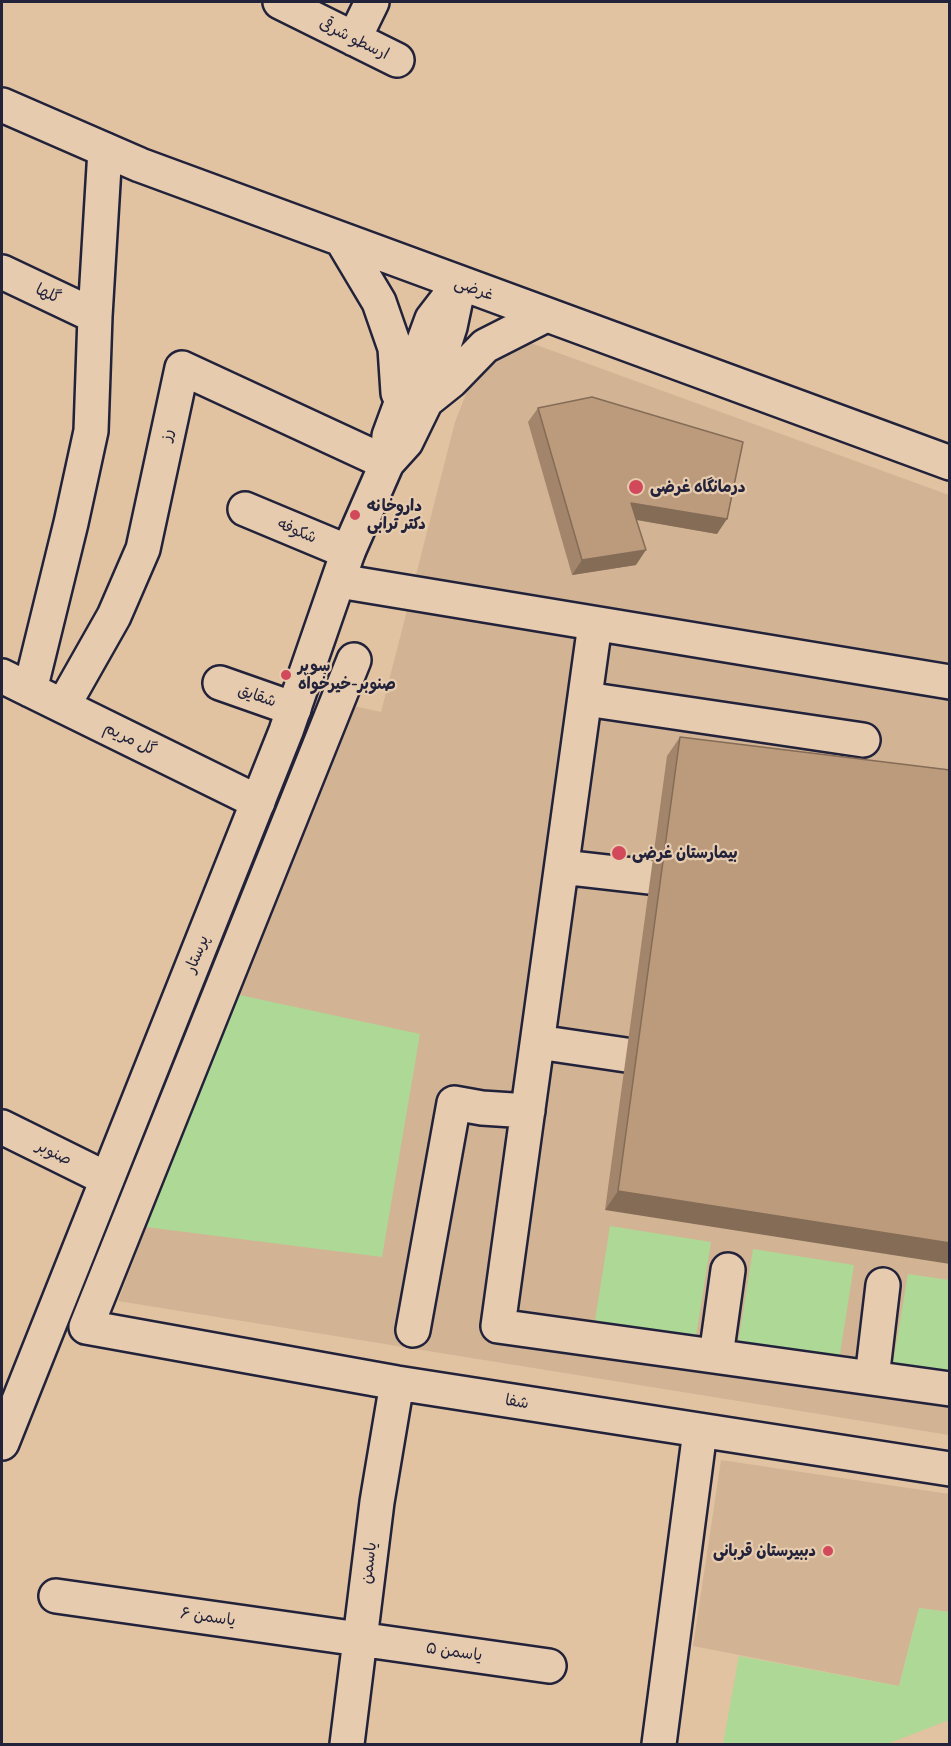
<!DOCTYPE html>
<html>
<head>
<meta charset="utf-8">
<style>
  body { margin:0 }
  #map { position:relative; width:951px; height:1746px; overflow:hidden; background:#e1c3a2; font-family:Delius,sans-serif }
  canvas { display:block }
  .frame { position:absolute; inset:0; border:3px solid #22223b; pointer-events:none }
</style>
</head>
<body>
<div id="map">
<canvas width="951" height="1746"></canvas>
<div class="frame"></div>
</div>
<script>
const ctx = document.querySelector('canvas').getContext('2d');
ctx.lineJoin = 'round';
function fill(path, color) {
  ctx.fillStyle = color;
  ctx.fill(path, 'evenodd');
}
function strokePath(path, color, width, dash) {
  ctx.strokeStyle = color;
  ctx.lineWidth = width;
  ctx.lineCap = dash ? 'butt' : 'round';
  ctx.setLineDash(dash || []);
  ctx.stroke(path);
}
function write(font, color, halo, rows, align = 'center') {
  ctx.font = font + ' Delius,"Playpen Sans Arabic",sans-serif';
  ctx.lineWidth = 4.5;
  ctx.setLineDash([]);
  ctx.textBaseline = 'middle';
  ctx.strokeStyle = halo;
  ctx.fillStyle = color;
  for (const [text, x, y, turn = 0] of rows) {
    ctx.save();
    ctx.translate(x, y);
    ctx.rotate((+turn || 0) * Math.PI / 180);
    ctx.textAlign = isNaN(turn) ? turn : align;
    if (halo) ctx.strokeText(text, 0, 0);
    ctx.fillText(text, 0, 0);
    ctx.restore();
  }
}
const built = new Path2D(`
  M520,339l429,156v940l-831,-134 227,-597 36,8 74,-290 23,-59z
  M721,1460l228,34v118l-30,-4 -20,78 -206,-40z`);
const green = new Path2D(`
  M235,994l185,40 -38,223 -236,-30z
  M610,1226l101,16 -17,107 -101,-16z
  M753,1249l101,16 -17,108 -101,-16z
  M908,1274l41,6v110l-59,-9z
  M919,1608l30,4v108l-62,24h-164l16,-88 160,30z`);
const minor = new Path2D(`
  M280,2l117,58
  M354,39l18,-37
  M2,272l93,44
  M245,509l103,43
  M339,581l611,101
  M595,624l-97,702 452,63
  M354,660l-268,667 311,56 553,86
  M2,676l256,126
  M220,683l74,26
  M30,690l41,-167 20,-92 4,-115 10,-166
  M586,699l277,41
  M63,706l51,-90 29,-67 39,-181 205,95
  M562,867l88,10
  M538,1042l88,13
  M2,1127l105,52
  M413,1330l41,-227 28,5 46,3
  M716,1356l12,-86
  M872,1378l11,-93
  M56,1596l493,70
  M347,1744l30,-242 20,-119
  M659,1744l41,-313`);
const major = new Path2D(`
  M2,105l138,60 810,298
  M342,240l37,62 16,46 3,45
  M426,401l25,-20 34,-35 61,-31
  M2,1443l284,-712 62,-179 39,-89 2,-27 43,-117 27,-35 -9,43 -24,74 -20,41 -19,21`);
const wall = new Path2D(`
  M538,408l179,126 -81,-14v45l-64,10 -44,-153z
  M680,737l270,33 -345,440 62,-454z`);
const shadedWall = new Path2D(`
  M631,503l96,16 -10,15 -96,-17z
  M646,550l-10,15 -64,10 10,-15z
  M618,1191l332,52v21l-345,-54z`);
const building = new Path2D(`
  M592,397l151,45 -16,77 -96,-16 15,47 -64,10 -44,-152z
  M680,737l270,33v473l-332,-52z`);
const markers = [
  [636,487,8,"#d1495b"],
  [355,515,6,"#d1495b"],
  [286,675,6,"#d1495b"],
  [619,853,8,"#d1495b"],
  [828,1551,6,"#d1495b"]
];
const streetNames = [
  ["ارسطو شرقی",354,39,26],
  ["غرضی",474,289,20],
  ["گلها",48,294,25],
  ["رز",167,435,-78],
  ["شکوفه",297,531,23],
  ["شقایق",257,696,19],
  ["گل مریم",130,739,26],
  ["پرستار",197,954,-68],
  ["صنوبر",54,1153,26],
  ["شفا",517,1402,9],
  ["یاسمن",369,1563,-83],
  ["یاسمن ۶",208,1617,8],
  ["یاسمن ۵",454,1652,8]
];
const poiNames = [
  ["درمانگاه غرضی",650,487],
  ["داروخانه",367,506],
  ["دکتر ترابی",367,524],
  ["سوپر",298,666],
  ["صنوبر-خیرخواه",298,684],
  ["بیمارستان غرضی",632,853],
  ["دببیرستان قربانی",816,1551,"right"]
];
fill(built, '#d2b495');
fill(green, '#aed895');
strokePath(minor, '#22223b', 38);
strokePath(major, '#22223b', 38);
strokePath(minor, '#e6cbae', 33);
strokePath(major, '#e6cbae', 33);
fill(wall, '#a2856b');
fill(shadedWall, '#846c57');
fill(building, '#bc9b7c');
strokePath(building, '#846c57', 1.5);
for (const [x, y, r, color] of markers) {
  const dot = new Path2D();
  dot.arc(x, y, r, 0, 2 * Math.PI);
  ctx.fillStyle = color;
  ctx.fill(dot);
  strokePath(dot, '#e6cbae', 2);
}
write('16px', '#22223b', '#e6cbae', streetNames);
write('bold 16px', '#22223b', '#e6cbae', poiNames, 'left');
</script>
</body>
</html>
